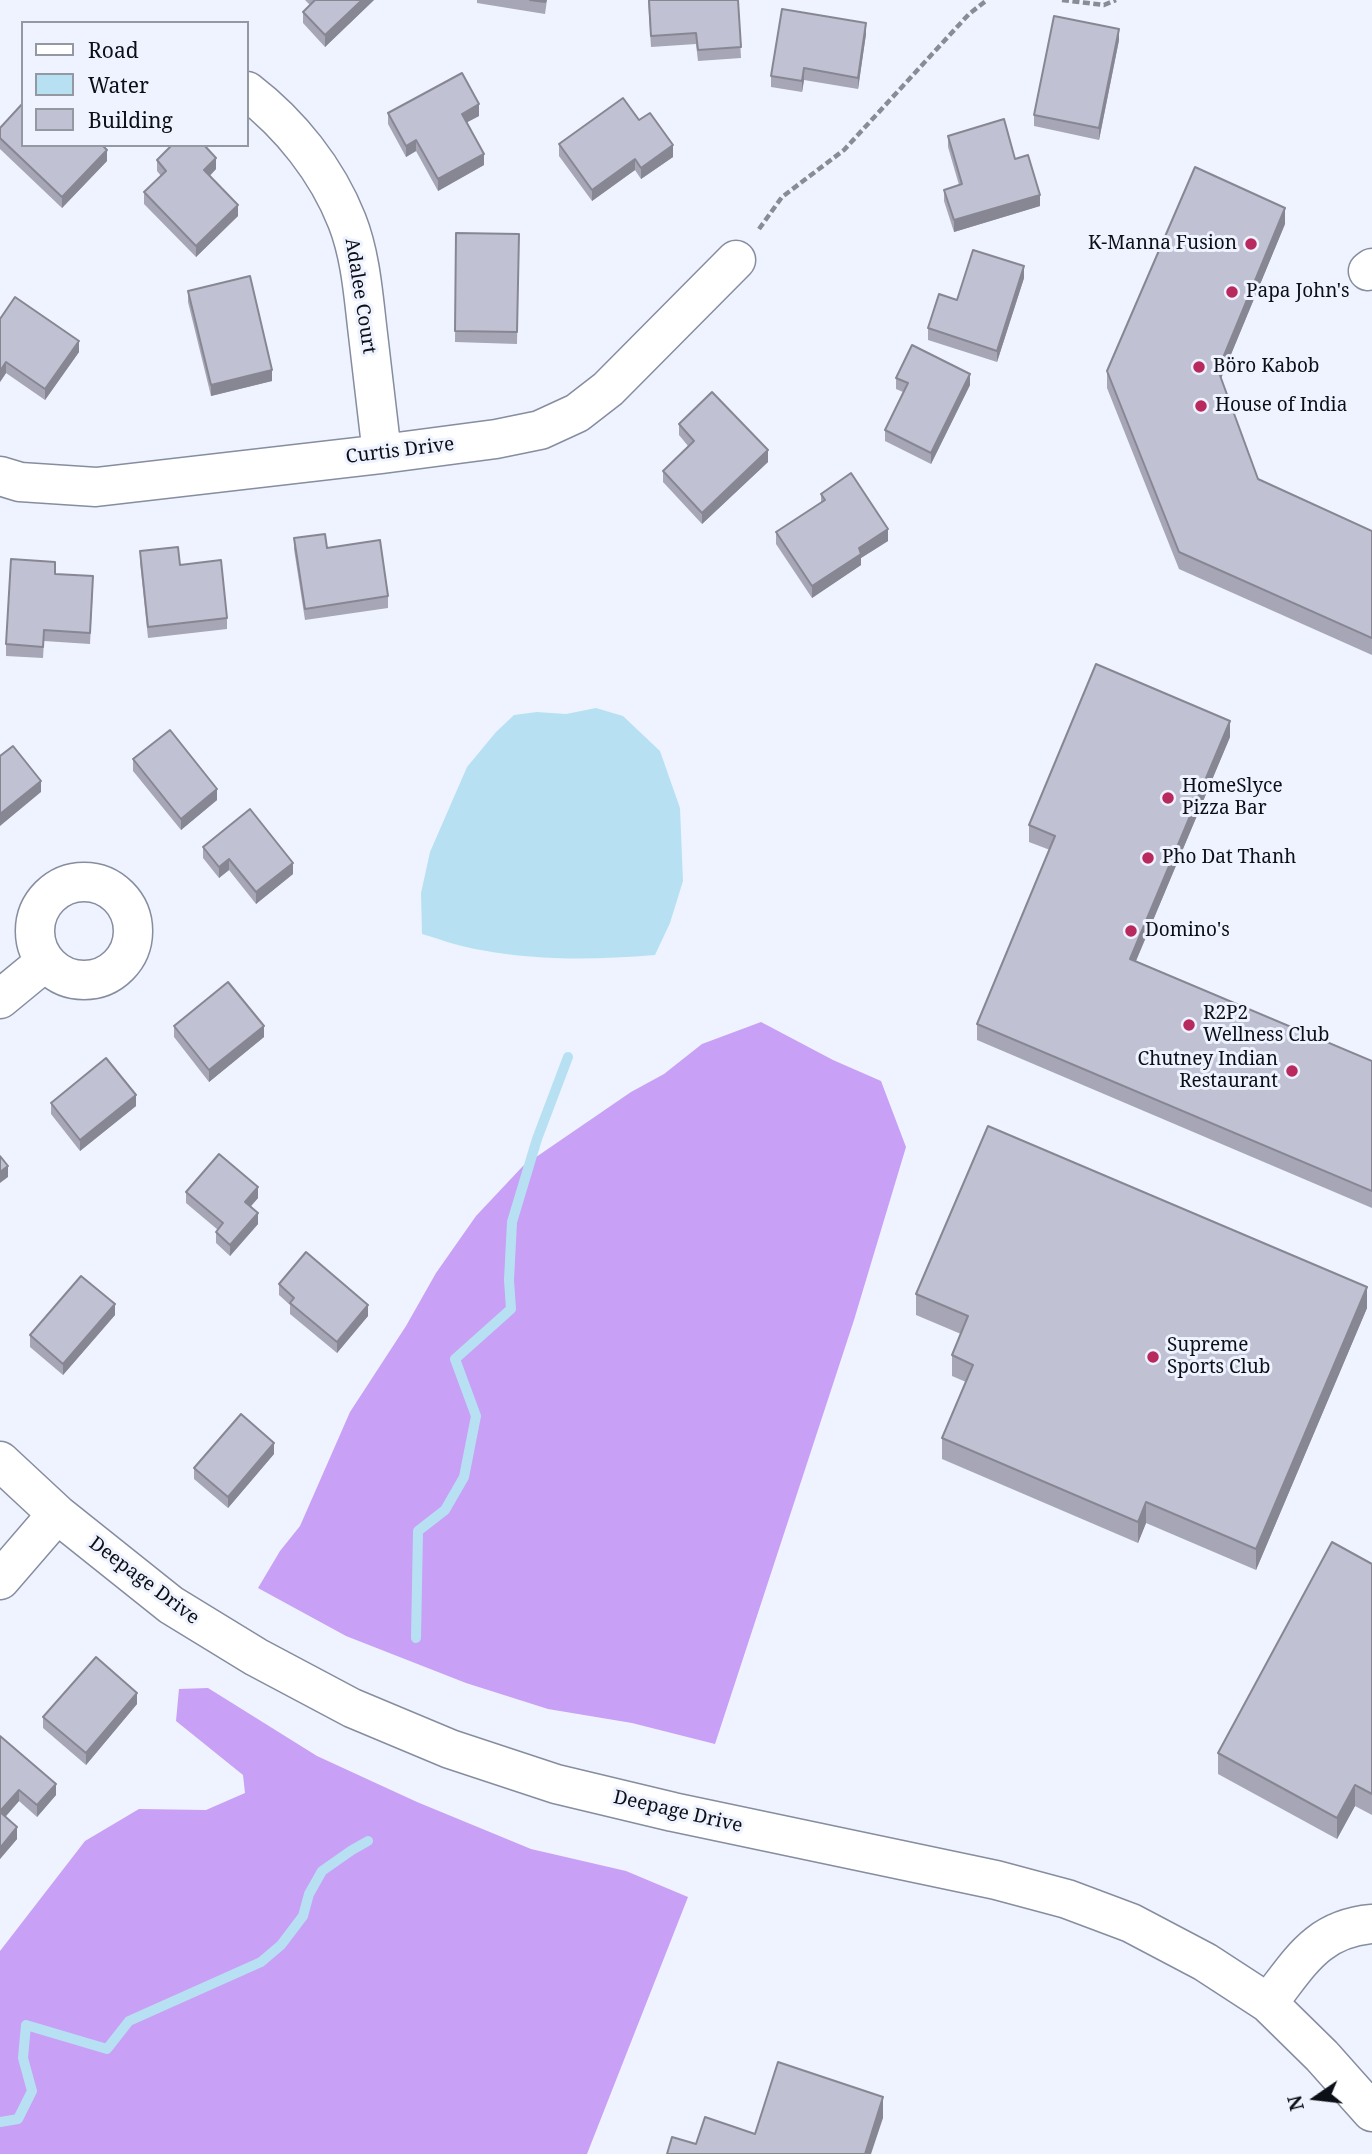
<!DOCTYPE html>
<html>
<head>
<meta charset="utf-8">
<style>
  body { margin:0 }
  #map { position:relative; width:1372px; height:2154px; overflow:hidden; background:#eef3ff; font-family:"Noto Serif",serif }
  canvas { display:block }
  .legend { position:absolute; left:21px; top:21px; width:228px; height:126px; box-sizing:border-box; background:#eef3ff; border:2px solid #9498a1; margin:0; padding:9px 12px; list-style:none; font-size:21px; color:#0c0f15 }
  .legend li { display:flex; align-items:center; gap:14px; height:35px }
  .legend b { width:35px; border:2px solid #9498a1 }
  .north { position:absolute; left:1281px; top:2063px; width:70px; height:70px; -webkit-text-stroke:5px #eef3ff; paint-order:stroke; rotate:256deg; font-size:19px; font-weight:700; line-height:28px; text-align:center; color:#0c0f15 }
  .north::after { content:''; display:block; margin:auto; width:24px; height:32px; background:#0c0f15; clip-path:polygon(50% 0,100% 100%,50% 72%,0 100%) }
</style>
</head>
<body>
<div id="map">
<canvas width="1372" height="2154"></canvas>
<ul class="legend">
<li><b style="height:9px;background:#fff"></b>Road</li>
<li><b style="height:19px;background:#b7e1f3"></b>Water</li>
<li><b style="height:19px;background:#c1c1d4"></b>Building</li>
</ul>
<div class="north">N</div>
</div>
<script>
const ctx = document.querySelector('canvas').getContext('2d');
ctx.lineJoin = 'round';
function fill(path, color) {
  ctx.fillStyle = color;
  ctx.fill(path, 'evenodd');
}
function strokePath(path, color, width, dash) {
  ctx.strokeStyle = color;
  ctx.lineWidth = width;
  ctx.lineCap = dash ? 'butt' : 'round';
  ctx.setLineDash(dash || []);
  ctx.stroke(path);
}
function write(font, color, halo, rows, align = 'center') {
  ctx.font = font + ' "Noto Serif",serif';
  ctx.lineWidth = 6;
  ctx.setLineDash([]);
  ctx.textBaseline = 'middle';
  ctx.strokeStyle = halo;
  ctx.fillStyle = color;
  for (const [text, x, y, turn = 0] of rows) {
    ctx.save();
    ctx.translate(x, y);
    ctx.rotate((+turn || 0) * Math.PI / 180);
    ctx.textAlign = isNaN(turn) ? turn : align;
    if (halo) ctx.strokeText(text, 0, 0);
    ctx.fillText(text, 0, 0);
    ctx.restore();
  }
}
const forest = new Path2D(`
  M761,1022l72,38 48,21 25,66 -52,173 -139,424 -83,-21 -84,-14 -82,-26 -120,-47 -88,-48 22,-37 20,-25 50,-114 56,-86 30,-53 40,-57 47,-50 108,-74 33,-18 38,-30z
  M208,1688l109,68 100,46 114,47 95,22 62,26 -101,257h-587v-203l85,-110 54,-32 67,1 39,-17 -2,-18 -67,-54 3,-32z`);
const water = new Path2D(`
  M596,708l27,8 37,35 20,57 3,73 -13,42 -15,32c-60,5 -115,6 -174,-5 -20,-3 -39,-10 -59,-16l-1,-41 9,-41 37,-85 29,-35 18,-17 23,-3 29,2z`);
const stream = new Path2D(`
  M416,1638l2,-107 27,-21 19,-33 12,-61 -21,-57 56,-50 -2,-29 3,-58 25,-83 31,-82
  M0,2122l18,-3 14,-28 -9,-33 3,-33 81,24 22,-28 132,-59 20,-17 22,-29 6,-22 13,-23 30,-21 16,-9`);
const path = new Path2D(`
  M1062,0l42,5 12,-5
  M759,229l23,-32 62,-47 125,-136 18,-14`);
const minor = new Path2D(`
  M247,91c43,33 80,79 100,130 13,33 16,70 20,105 5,43 10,85 15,128
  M1368,271l4,-3
  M0,476l20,6 76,5 286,-33 114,-15 44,-9 37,-17 31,-24 128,-129
  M35 931a49 49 0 1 1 98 0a49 49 0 1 1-98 0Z
  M0,999l45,-37
  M0,1461l57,53 114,91 85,52 96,51 98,41 106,35 117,28 323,68 71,19 64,24 74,39 63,41 54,53 50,56
  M0,1580l57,-66
  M1268,2003c32,-40 48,-74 104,-79`);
const wall = new Path2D(`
  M305,0h69l-49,47 -22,-24v-11l7,-7z
  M477,0h70l-2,14 -68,-11z
  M648,0h90l3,58 -43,3 -2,-17 -45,3z
  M866,34l-8,55 -54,-9 -2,12 -31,-5v-11z
  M1119,40l-20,100 -65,-14v-11z
  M388,113l91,3 -12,6 17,43 -46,26 -22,-40 -10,6 -18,-33z
  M639,120l34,37 -32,22 -6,-9 -43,31 -33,-45v-12z
  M0,128l107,33 -45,47 -62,-59z
  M948,136l67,23 25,47 -86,26 -10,-31v-11l15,-5 -11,-38z
  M157,160l59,9 -6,7 28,40 -42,41 -52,-53v-12l17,-16 -4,-5z
  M1285,224l-64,154 37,101 114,52v124l-193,-86 -72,-181v-17z
  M456,233l63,1 -2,110 -62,-2z
  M1024,278l-27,84 -69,-22v-12l29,-28z
  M188,291l84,90 -61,15 -23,-94z
  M0,319l79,33 -34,48 -39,-27 -6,9z
  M896,378l74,7 -39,79 -46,-23v-11l18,-38 -7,-3z
  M679,424l89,38 -66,62 -39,-42v-11l25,-25 -9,-11z
  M821,494l67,47 -27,17v7l-49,33 -36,-54v-12l45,-29z
  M294,538l33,10 61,48v12l-83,12 -11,-71z
  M140,551l40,14 47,53v11l-79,9 -8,-76z
  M55,574l38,13 -3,57 -46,-3 -1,17 -37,-2v-12z
  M1230,737l-94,224 236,100v147l-395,-168v-16l73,-174 -21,-8v-17z
  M133,759l84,41 -36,30 -48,-59z
  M203,847l90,27 -37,30 -27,-34 -10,8 -16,-20z
  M174,1026l90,11 -55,45 -35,-45z
  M51,1103l85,3 -56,45 -29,-37z
  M186,1192l72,6 -7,8 7,18 -28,32 -14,-13v-11l2,-2 -32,-27z
  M279,1284l89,32 -31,37 -47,-39v-9l-11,-10z
  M916,1294l451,14 -111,262 -110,-47 -8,20 -196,-84v-21l24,-56 -14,-6v-21l9,-21 -45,-19z
  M115,1315l-52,60 -33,-28v-12z
  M274,1454l-46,54 -34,-29v-11z
  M1372,1564v251l-17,-9 -18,33 -119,-65v-21z
  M137,1704l-51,61 -43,-37v-11z
  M0,1736l56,59 -19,22 -18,-16 -14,16 12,22 -17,20z`);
const shadedWall = new Path2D(`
  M362,0h12l-49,47v-12z
  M866,23v11l-8,55v-11z
  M1119,29v11l-20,100v-12z
  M804,68v12l-2,12v-11z
  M479,104v12l-17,9v-11z
  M416,140v11l-10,6v-11z
  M673,145v12l-32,22v-11z
  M107,150v11l-45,47v-11z
  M484,154v11l-46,26v-12z
  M216,158v11l-12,12v-11z
  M635,159v11l-43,31v-11z
  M1040,195v11l-86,26v-12z
  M238,205v11l-42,41v-11z
  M1285,208v16l-67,162v-16z
  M1024,266v12l-27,84v-11z
  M79,341v11l-34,48v-11z
  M6,362v11l-6,9v-11z
  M272,370v11l-61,15v-11z
  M970,374v11l-39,79v-11z
  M768,450v12l-66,62v-11z
  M888,529v12l-27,17v7l-49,33v-12l47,-38z
  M1230,721v16l-100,238v-16z
  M41,781v11l-41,34v-12z
  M217,789v11l-36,30v-11z
  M229,859v11l-10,8v-11z
  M293,863v11l-37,30v-12z
  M264,1026v11l-55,45v-12z
  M136,1095v11l-56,45v-11z
  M8,1166v11l-8,6v-11z
  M258,1187v11l-13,15v-11z
  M258,1213v11l-28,32v-11z
  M1367,1287v21l-111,262v-21z
  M115,1304v11l-52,60v-11z
  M368,1305v11l-31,37v-11z
  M274,1443v11l-46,54v-11z
  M1146,1502v21l-8,20v-21z
  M137,1693v11l-51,61v-12z
  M56,1784v11l-19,22v-12z
  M1355,1785v21l-18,33v-21z
  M19,1790v11l-19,22v-12z
  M17,1827v12l-17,20v-11z
  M883,2097v21l-12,36h-6z`);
const building = new Path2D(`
  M315,0h47l-37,35 -22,-23z
  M530,0h16l-1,2z
  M649,0h89l3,47 -43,3 -2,-17 -45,3z
  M782,9l84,14 -8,55 -54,-10 -2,13 -31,-5z
  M1054,16l65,13 -20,99 -65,-13z
  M462,73l17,31 -17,10 22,40 -46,25 -22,-39 -10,6 -18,-33z
  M623,98l16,22 11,-7 23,32 -32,23 -6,-9 -43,31 -33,-46z
  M23,103v42h79l5,5 -45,47 -62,-59v-10z
  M1004,119l11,40 13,-4 12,40 -86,25 -10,-30 18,-6 -14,-48z
  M172,145h32l12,13 -12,12 34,35 -42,41 -52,-54 22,-21 -9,-11z
  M1195,167l90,41 -67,162 40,109 114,52v107l-193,-86 -72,-181z
  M456,233l63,1 -2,98 -62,-1z
  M973,250l51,16 -27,85 -69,-23 11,-34 18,6z
  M250,276l22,94 -61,15 -23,-94z
  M15,297l64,44 -34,48 -39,-27 -6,9v-52z
  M912,345l58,29 -39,79 -46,-23 23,-47 -12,-5z
  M712,392l56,58 -66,63 -39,-42 31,-30 -15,-17z
  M851,473l37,56 -29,19 2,6 -49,32 -36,-54 49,-32 -4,-6z
  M325,534l2,14 53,-8 8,56 -83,13 -11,-71z
  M178,547l2,18 41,-5 6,58 -79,9 -8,-76z
  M11,559l44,3v12l38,2 -3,57 -46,-3 -1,17 -37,-3z
  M1096,664l134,57 -100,238 242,102v130l-395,-167 78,-188 -26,-11z
  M170,730l47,59 -36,30 -48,-60z
  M13,746l28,35 -41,33v-58z
  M250,809l43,54 -37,29 -27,-33 -10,8 -16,-20z
  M228,982l36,44 -55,44 -35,-44z
  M106,1058l30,37 -56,45 -29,-37z
  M988,1126l379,161 -111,262 -110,-47 -8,20 -196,-84 31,-73 -21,-10 16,-39 -52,-22z
  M219,1154l39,33 -13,15 13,11 -28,32 -14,-13 7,-9 -37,-31z
  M0,1156l8,10 -8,6z
  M306,1252l62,53 -31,37 -47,-39 4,-5 -15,-14z
  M81,1276l34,28 -52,60 -33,-29z
  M241,1414l33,29 -46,54 -34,-29z
  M1332,1542l40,22v230l-17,-9 -18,33 -119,-65z
  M96,1657l41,36 -51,60 -43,-36z
  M0,1736l56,48 -19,21 -18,-15 -19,21z
  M0,1812l17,15 -17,21z
  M778,2062l105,35 -18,57h-198l5,-17 24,7 9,-27 50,17z`);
const markers = [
  [1251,244,7,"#b82a5d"],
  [1232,292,7,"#b82a5d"],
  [1199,367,7,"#b82a5d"],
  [1201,406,7,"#b82a5d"],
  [1168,798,7,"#b82a5d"],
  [1148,858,7,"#b82a5d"],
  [1131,931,7,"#b82a5d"],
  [1189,1025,7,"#b82a5d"],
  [1292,1071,7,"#b82a5d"],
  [1153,1357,7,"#b82a5d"]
];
const poiNames = [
  ["K-Manna Fusion",1237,244,"right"],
  ["Papa John's",1246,292],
  ["Böro Kabob",1213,367],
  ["House of India",1215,406],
  ["HomeSlyce",1182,787],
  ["Pizza Bar",1182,809],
  ["Pho Dat Thanh",1162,858],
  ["Domino's",1145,931],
  ["R2P2",1203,1014],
  ["Wellness Club",1203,1036],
  ["Chutney Indian",1278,1060,"right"],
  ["Restaurant",1278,1082,"right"],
  ["Supreme",1167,1346],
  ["Sports Club",1167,1368]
];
const streetNames = [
  ["Adalee Court",360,296,81],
  ["Curtis Drive",400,451,-7],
  ["Deepage Drive",144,1581,37],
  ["Deepage Drive",678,1812,13]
];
fill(forest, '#c8a0f5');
fill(water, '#b7e1f3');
strokePath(stream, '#b7e1f3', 10);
strokePath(minor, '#868d9f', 41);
strokePath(path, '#888c95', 4.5, [7, 3.5]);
strokePath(minor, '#fff', 38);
fill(wall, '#a6a6b6');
fill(shadedWall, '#878794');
fill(building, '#c1c1d4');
strokePath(building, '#878794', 2);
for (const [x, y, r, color] of markers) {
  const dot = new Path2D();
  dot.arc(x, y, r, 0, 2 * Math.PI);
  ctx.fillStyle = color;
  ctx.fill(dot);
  strokePath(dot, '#eef3ff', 2.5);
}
write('19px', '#0c0f15', '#eef3ff', poiNames, 'left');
write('19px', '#0c0f15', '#eef3ff', streetNames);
</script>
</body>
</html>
